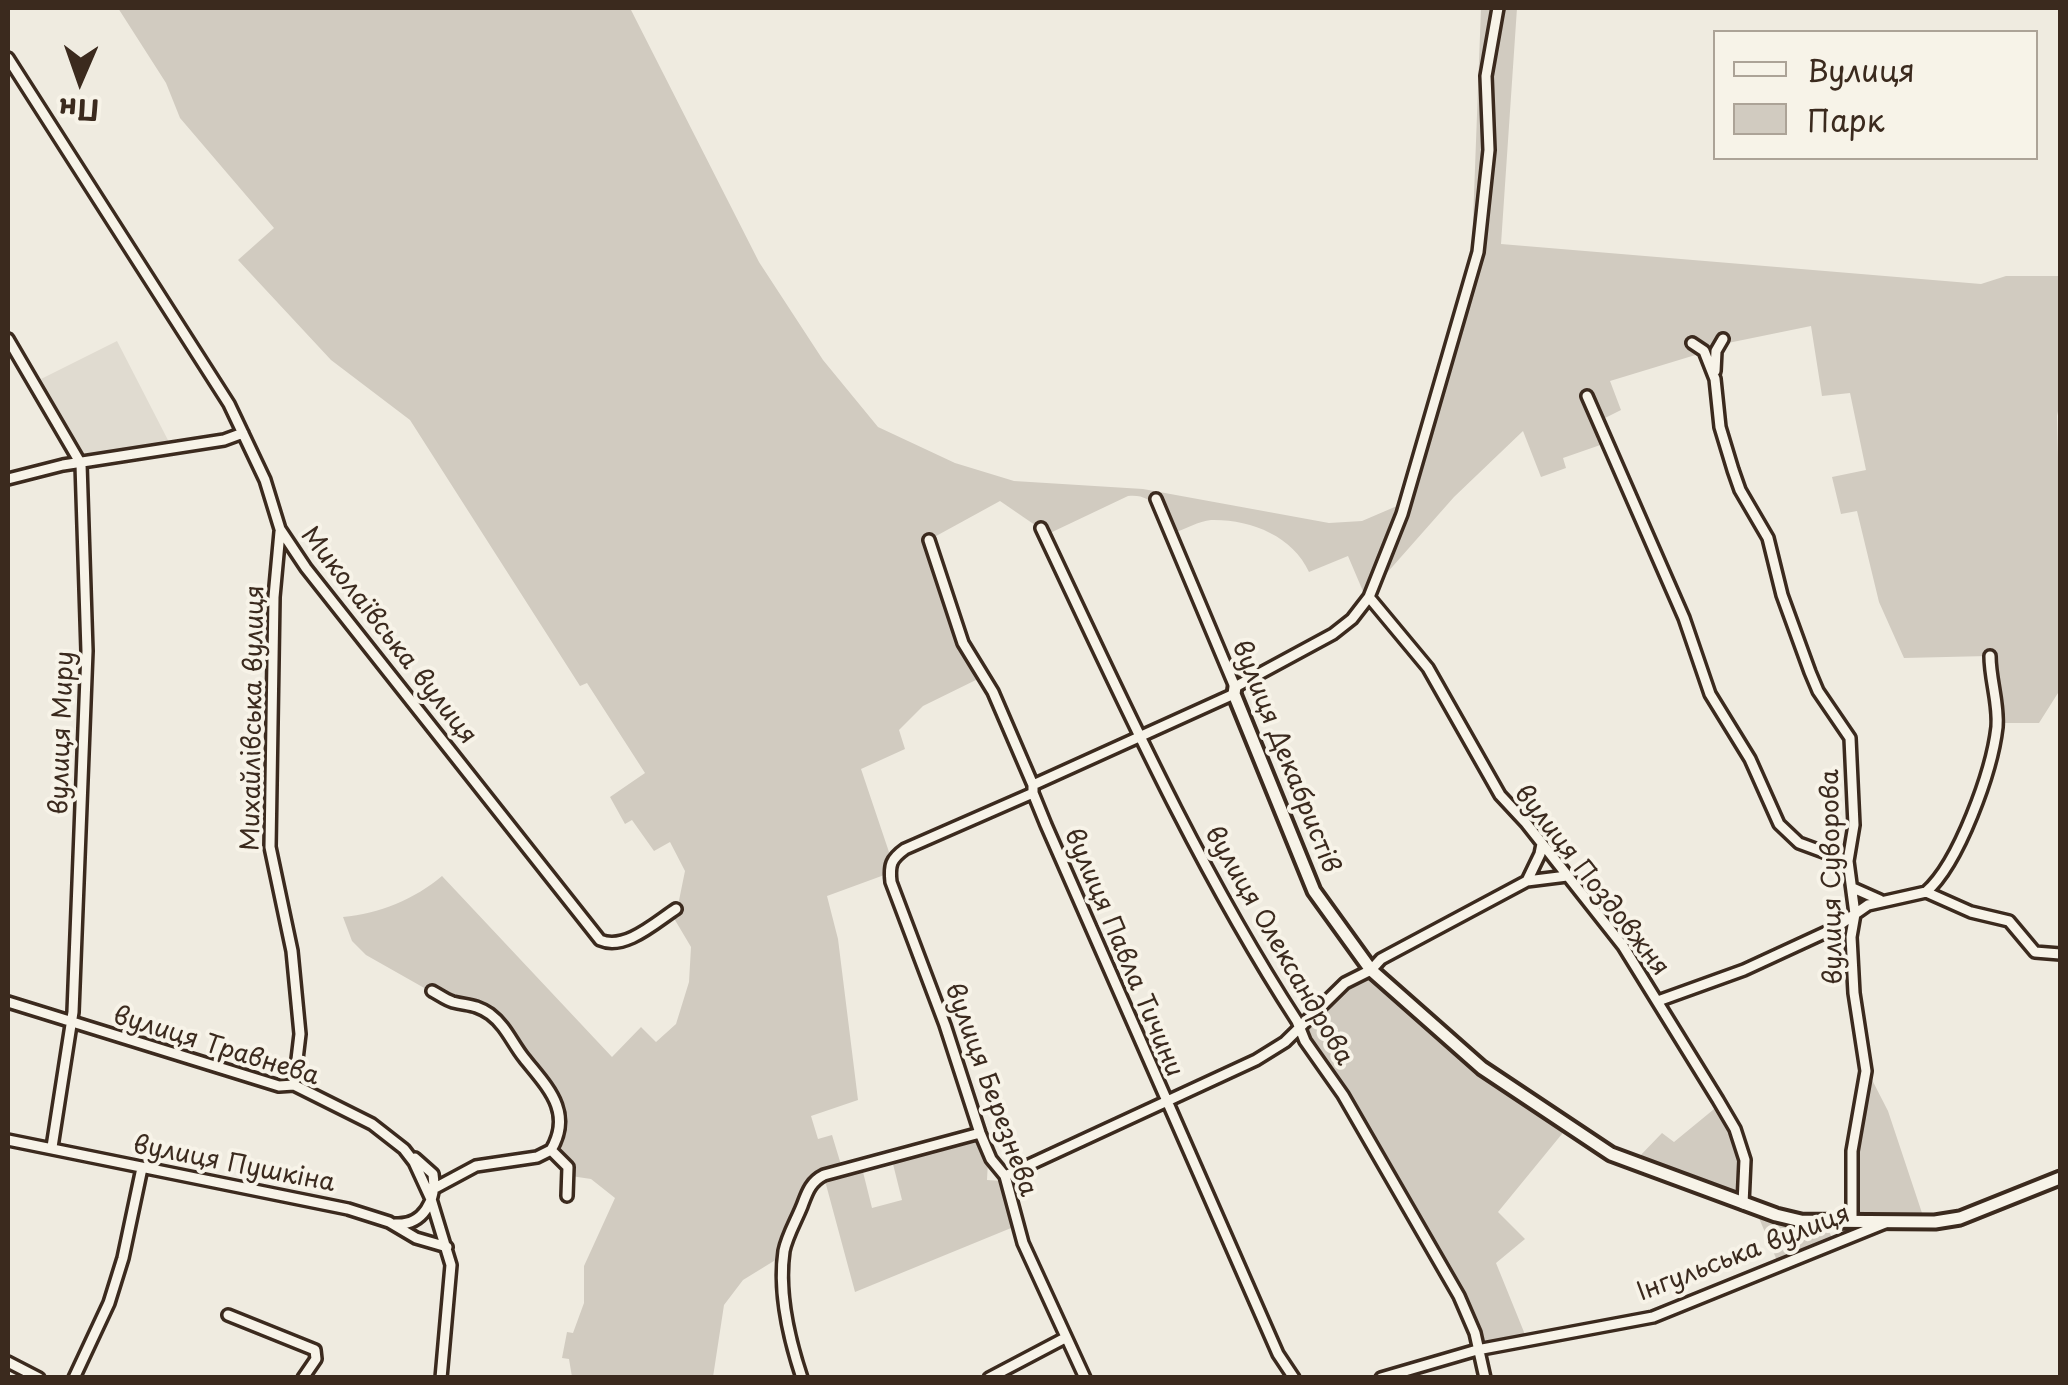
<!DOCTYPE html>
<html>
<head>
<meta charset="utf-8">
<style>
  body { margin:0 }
  #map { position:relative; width:2068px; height:1385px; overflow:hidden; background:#efebe0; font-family:"Playpen Sans",sans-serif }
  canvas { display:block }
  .frame { position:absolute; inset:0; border:10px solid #3b2a1e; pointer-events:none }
  .legend { position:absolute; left:1713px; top:30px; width:325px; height:130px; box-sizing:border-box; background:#f7f3e8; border:2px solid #aca397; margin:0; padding:12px 18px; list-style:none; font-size:30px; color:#3b2a1e }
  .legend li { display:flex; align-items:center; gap:20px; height:50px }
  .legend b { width:50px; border:2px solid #aca397 }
  .north { position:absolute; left:30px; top:30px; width:100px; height:100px; -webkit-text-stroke:8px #f7f3e8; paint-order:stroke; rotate:182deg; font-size:28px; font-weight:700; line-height:40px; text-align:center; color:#3b2a1e }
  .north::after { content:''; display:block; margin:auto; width:35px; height:45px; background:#3b2a1e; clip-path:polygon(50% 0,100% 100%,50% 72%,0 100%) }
</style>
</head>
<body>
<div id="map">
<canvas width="2068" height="1385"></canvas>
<div class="frame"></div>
<ul class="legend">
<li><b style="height:12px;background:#f7f3e8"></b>Вулиця</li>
<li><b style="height:28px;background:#d1cbc0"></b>Парк</li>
</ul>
<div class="north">Пн</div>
</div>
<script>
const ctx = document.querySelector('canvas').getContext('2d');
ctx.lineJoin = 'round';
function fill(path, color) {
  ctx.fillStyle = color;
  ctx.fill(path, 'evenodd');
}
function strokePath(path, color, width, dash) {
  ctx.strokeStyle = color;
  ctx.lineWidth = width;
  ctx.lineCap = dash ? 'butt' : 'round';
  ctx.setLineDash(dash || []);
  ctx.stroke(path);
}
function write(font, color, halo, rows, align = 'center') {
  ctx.font = font + ' "Playpen Sans",sans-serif';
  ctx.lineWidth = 8;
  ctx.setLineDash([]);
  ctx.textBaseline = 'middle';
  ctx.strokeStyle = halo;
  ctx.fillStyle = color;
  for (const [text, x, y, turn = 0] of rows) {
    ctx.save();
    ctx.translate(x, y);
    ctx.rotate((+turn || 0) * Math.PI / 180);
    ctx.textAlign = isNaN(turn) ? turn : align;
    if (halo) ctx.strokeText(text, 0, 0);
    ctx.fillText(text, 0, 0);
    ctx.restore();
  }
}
const built = new Path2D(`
  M117,341l54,105 -87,12 -43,-79z`);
const green = new Path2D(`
  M118,8h512l129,254 64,98 55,67 77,36 59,18 129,8 186,34 33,-2 35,-15 75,-258 9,-240h13l-4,27 -3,102 -10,114 -77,261 -35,84 -17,-40 -39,16c-16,-36 -59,-53 -98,-52 -12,1 -26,9 -37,13 -13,-19 -20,-40 -46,-37l-80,38 -48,-33 -73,40 34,102 21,34 -59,29 -24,24 6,19 -44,20 29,86h4l-7,19 -60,22 11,43 20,161 -47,16 7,23 14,-4 10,33 -28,10 -32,78 -39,24 -19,25 -11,72h-141l-3,-18 -7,-1 5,-26 6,1 11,-30v-37l31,-68 -24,-19 -20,-3 -18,-32 2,-39 -48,-72 -21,-20 -37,-11 -83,-47 -14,-14 -9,-24c36,-3 72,-18 99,-41l170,181 29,-30 15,15 20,-18 13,-42 2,-35 -16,-27 10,-49 -15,-29 -16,9 -22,-31 -7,4 -15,-27 35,-24 -58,-90 -7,3 -170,-266 -79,-60 -93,-100 36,-32 -94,-110 -14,-35z
  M1501,8h16l-16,236 480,40 25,-8h54v125l-3,15 3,125 -2,152 -19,30h-39l-11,-33 -1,-34 -84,2 -25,-56 -22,-91 -16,3 -9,-37 34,-7 -16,-77 -28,3 -11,-70 -88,18 -5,7 -1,29 -15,-27 -92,28 11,29 -24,12 9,21 -43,15 3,10 -25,9 -18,-46 -69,66 -76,86 102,-331 8,-176z
  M1362,977l14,2 190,150 -68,83 27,27 -29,24 30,74 -40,7 -7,-6 -174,-303v-7l42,-43z
  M1868,1072l20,39 36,108 -64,-3 -4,-4 -2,-61z
  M1719,1105l22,45v46l-105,-36 26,-27 12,9z
  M970,1137l9,1 9,23 -1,19 15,1 14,45 -161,66 -31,-115 38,-9 10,40 30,-8 -10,-40z
  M1756,1211l71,16 5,11 -54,25z`);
const minor = new Path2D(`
  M8,58l221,346 36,76 15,49 26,39 294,372c25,11 56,-18 76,-31
  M8,339l73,125 6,187 -14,361 -21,135
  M1692,343l12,8 11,28 5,48 13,43 7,20 28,48 14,57 28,77 8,19 32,47 4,87 -6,36 7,53 -4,23 3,56 12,78 -14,80v70
  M1715,371l1,-20 7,-12
  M1587,396l97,222 26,76 40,65 29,65 20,19 49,18
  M8,479l55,-14 161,-25 19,-7
  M1156,499l79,188 98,-53 19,-15 17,-22 33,-83 76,-262 11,-102 -3,-74 12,-68
  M1041,528c79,167 155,337 256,493l8,20 38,54 116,201 16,37 10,45
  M280,532l-6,65 -4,250 22,104 8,83 -6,51
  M929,540l34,103 30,49 40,93v8l13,32 232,529 16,24
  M1369,597l59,71 72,127 26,28 97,123 95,154 17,29 10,31 -2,44
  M1033,785l201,-91
  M1033,793l-128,56c-14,10 -16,16 -14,33l54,143 35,108 11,26 14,17 18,67 62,135
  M1527,881l13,-27 2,-10
  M1853,888l27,12
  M1926,892c33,-29 66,-121 71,-165 2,-24 -7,-47 -7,-71
  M432,991c6,3 14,9 21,11 16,4 22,2 37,12 16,12 22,29 34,44 22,28 50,53 27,92l17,17 -1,29
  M1658,1001l86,-31 91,-42 33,-23 58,-13 45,20 38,9 26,31 25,2
  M8,1002l271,84 15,-1 78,39 32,25 10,13 17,37 20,66 -10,113
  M8,1140l340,69 41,13 27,16 31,9
  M1005,1176l251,-116 29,-18 60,-59 26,-13 10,-11 146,-78 40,-5
  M435,1188l41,-22 61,-9 14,-7
  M395,1224c28,2 42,-24 38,-50l-18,-16
  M228,1315l87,35 1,9 -13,19
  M8,1362l31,16
  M74,1378l35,-75 14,-45 19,-90
  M802,1378c-13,-39 -24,-86 -18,-127 3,-15 12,-30 18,-45 5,-13 8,-24 22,-31l156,-42
  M989,1378l76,-40
  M1381,1378l96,-28 176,-33 232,-94`);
const tertiary = new Path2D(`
  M1235,687l-1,7 80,197 57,79 111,98 129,86 165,61 25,6 134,1 25,-4 100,-40`);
const streetNames = [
  ["Миколаївська вулиця",388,636,52],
  ["Михайлівська вулиця",254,718,-89],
  ["вулиця Миру",63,733,-88],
  ["вулиця Декабристів",1285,757,68],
  ["вулиця Суворова",1833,877,-91],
  ["вулиця Поздовжня",1591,881,52],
  ["вулиця Олександрова",1278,946,60],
  ["вулиця Павла Тичини",1123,953,67],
  ["вулиця Травнева",216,1047,17],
  ["вулиця Березнева",990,1090,70],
  ["вулиця Пушкіна",234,1165,11],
  ["Інгульська вулиця",1744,1254,-21]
];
fill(built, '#e0dbd0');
fill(green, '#d1cbc0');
strokePath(minor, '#3b2a1e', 16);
strokePath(tertiary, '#3b2a1e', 19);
strokePath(minor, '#f7f3e8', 9);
strokePath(tertiary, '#f7f3e8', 11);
write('25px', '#3b2a1e', '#f7f3e8', streetNames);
</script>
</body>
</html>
